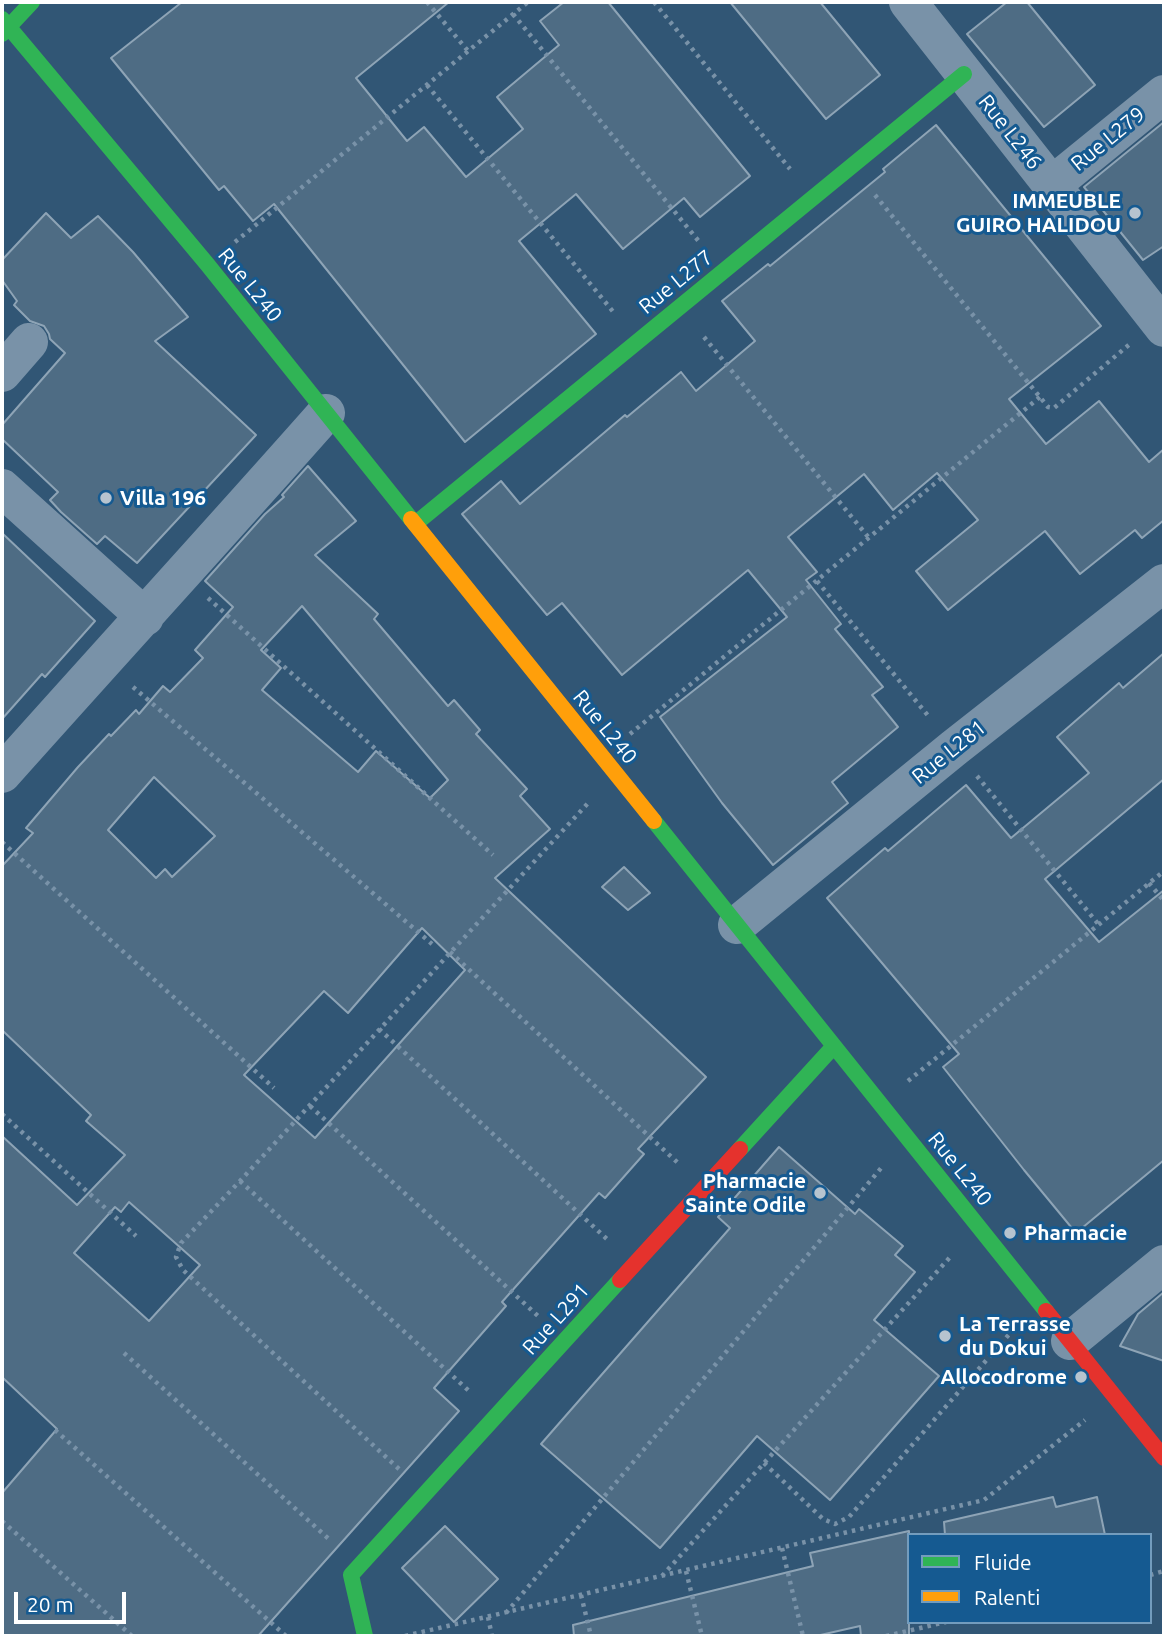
<!DOCTYPE html>
<html>
<head>
<meta charset="utf-8">
<style>
  body { margin:0 }
  #map { position:relative; width:1166px; height:1638px; overflow:hidden; background:#315675; font-family:Ubuntu,sans-serif }
  canvas { display:block }
  .frame { position:absolute; inset:0; border:4px solid #fff; pointer-events:none }
  .legend { position:absolute; left:907px; top:1533px; width:245px; height:91px; box-sizing:border-box; background:#155a91; border:2px solid #739cbd; margin:0; padding:9px 12px; list-style:none; font-size:21px; color:#fff }
  .legend li { display:flex; align-items:center; gap:14px; height:35px }
  .legend b { width:35px; border:2px solid #739cbd }
  .scale { position:absolute; left:14px; top:1592px; width:112px; height:32px; box-sizing:border-box; border:4px solid #fff; border-top:0; padding-left:9px; font-size:21px; line-height:24px; white-space:nowrap; color:#fff; -webkit-text-stroke:5px #155a91; paint-order:stroke }
</style>
</head>
<body>
<div id="map">
<canvas width="1166" height="1638"></canvas>
<div class="frame"></div>
<ul class="legend">
<li><b style="height:9px;background:#30b455"></b>Fluide</li>
<li><b style="height:9px;background:#ff9f0a"></b>Ralenti</li>
</ul>
<div class="scale">20 m</div>
</div>
<script>
const ctx = document.querySelector('canvas').getContext('2d');
ctx.lineJoin = 'round';
function fill(path, color) {
  ctx.fillStyle = color;
  ctx.fill(path, 'evenodd');
}
function strokePath(path, color, width, dash) {
  ctx.strokeStyle = color;
  ctx.lineWidth = width;
  ctx.lineCap = dash ? 'butt' : 'round';
  ctx.setLineDash(dash || []);
  ctx.stroke(path);
}
function write(font, color, halo, rows, align = 'center') {
  ctx.font = font + ' Ubuntu,sans-serif';
  ctx.lineWidth = 6;
  ctx.setLineDash([]);
  ctx.textBaseline = 'middle';
  ctx.strokeStyle = halo;
  ctx.fillStyle = color;
  for (const [text, x, y, turn = 0] of rows) {
    ctx.save();
    ctx.translate(x, y);
    ctx.rotate((+turn || 0) * Math.PI / 180);
    ctx.textAlign = isNaN(turn) ? turn : align;
    if (halo) ctx.strokeText(text, 0, 0);
    ctx.fillText(text, 0, 0);
    ctx.restore();
  }
}
const building = new Path2D(`
  M182,2h267l-93,76 51,63 17,-14 42,50 57,-48 -26,-32 62,-52 -19,-24 24,-19h44l142,174 -50,41 -16,-19 -61,51 -47,-55 -57,47 77,93 -131,108 -191,-238 -21,17 -29,-35 -5,4 -108,-132z
  M730,2h90l60,73 -54,44z
  M1007,2h20l68,83 -51,42 -77,-93z
  M1164,122v124l-21,14 -59,-73z
  M936,125l165,201 -92,73 37,45 53,-43 50,61 15,-13v71l-22,18 -7,-8 -55,44 -35,-43 -97,79 -32,-39 62,-51 -41,-47 -44,37 -29,-36 -76,63 29,35 -11,8 35,44 -6,5 48,58 -11,8 26,32 -66,55 16,21 -75,62 -51,-62 -62,-86 127,-100 -39,-47 -126,105 -60,-72 -15,12 -85,-101 39,-33 19,23 105,-89 2,2 54,-45 15,19 59,-50 -33,-40 46,-37 2,2 115,-94 -2,-3z
  M46,213l25,25 27,-22 35,36 55,65 -33,24 101,94 -119,128 -32,-27 -8,8 -36,-32 -11,-12 8,-8 -56,-53v-14l63,-72 -15,-14 -1,-5 -5,-8 -14,-5 -16,-16 3,-4 -15,-21v-20z
  M308,466l48,55 -41,34 63,59 -4,5 74,87 6,-6 26,30 -4,4 51,55 -7,7 30,33 -55,49 211,199 -68,72 6,5 -39,44 -6,-5 -97,109 4,4 -72,82 25,23 -201,225h-256v-143l55,-64 -55,-52v-241l75,69 48,-50 -39,-34 5,-6 -89,-85v-164l31,-33 -7,-5 52,-61 31,-33 2,2 25,-26 3,4 24,-28 7,6 33,-34 -8,-8 38,-43 -28,-26 60,-67 19,-17 -2,-2zM302,606l146,174 -18,18 -54,-47 -18,21 -96,-82 19,-22 -20,-18zM154,777l61,59 -43,41 -7,-8 -9,9 -48,-48zM422,928l43,42 -150,168 -71,-63 80,-84 24,22zM129,1202l71,63 -51,56 -75,-68 41,-46 6,5z
  M2,533l93,88 -50,56 -3,-3 -40,45z
  M1164,653v126l-119,100 54,63 65,-52v270l-88,73 -52,-63 -81,-103 16,-13 -132,-156 58,-50 3,3 78,-66 45,53 78,-65 -32,-36 62,-54 4,5z
  M624,867l26,26 -22,17 -26,-23z
  M779,1147l76,67 4,-5 44,37 -8,9 20,17 -41,48 65,56 -109,124 -73,-64 -97,112 -119,-104 189,-216 -12,-11z
  M1164,1292v69l-44,-15 18,-32z
  M1053,1497l3,10 41,-10 8,38h-160l-1,-13z
  M445,1526l53,53 -44,43 -52,-54z
  M909,1531v105h-48l-1,-10 -44,10h-242l-1,-11 240,-59 -3,-13z`);
const path = new Path2D(`
  M427,2l41,49
  M654,2l136,167
  M513,14l188,230
  M427,85l188,229
  M875,195l173,212 6,1 77,-65
  M235,242l293,-240
  M704,337l165,201
  M817,581l113,137
  M208,598l285,257
  M133,687l299,257
  M630,734l410,-337
  M977,776l122,149
  M2,842l272,246
  M1149,883l15,18
  M450,952l228,211
  M379,1029l229,211
  M908,1081l256,-210
  M310,1106l228,210
  M2,1114l134,122
  M240,1181l229,210
  M124,1353l207,188
  M55,1430l231,206
  M764,1463l59,56 12,5 14,-7 163,-186
  M399,1469l-216,-199 -7,-13 5,-14 59,-62 350,-380
  M2,1521l130,115
  M782,1548l21,88
  M686,1571l16,65
  M1150,1575l14,-4
  M662,1576l290,-321
  M581,1595l10,41
  M506,1613l376,-446
  M488,1617l4,19
  M405,1636l579,-136 101,-80
  M886,1636l60,-14`);
const street = new Path2D(`
  M908,2l256,326
  M1052,185l112,-91
  M2,373l27,-31
  M2,488l143,129
  M2,774c108,-121 217,-240 324,-361
  M737,925l217,-177 210,-165
  M1070,1341l94,-77`);
const fast = new Path2D(`
  M2,19l205,245 204,255
  M2,34l30,-32
  M415,524l549,-450
  M654,821l392,490
  M740,1149l94,-103
  M365,1636l-14,-61 269,-295`);
const slow = new Path2D(`
  M411,519l243,302`);
const jam = new Path2D(`
  M620,1280l120,-131
  M1046,1311l118,147`);
const markers = [
  [1135,213,7,"#b7c4cf"],
  [106,498,7,"#b7c4cf"],
  [820,1193,7,"#b7c4cf"],
  [1010,1233,7,"#b7c4cf"],
  [945,1336,7,"#b7c4cf"],
  [1081,1377,7,"#b7c4cf"]
];
const streetNames = [
  ["Rue L246",1010,132,52],
  ["Rue L279",1108,139,-39],
  ["Rue L277",676,282,-39],
  ["Rue L240",250,285,51],
  ["Rue L240",605,727,51],
  ["Rue L281",949,752,-39],
  ["Rue L240",960,1169,51],
  ["Rue L291",556,1319,-48]
];
const poiNames = [
  ["IMMEUBLE",1121,201],
  ["GUIRO HALIDOU",1121,225],
  ["Villa 196",120,498,"left"],
  ["Pharmacie",806,1181],
  ["Sainte Odile",806,1205],
  ["Pharmacie",1024,1233,"left"],
  ["La Terrasse",959,1324,"left"],
  ["du Dokui",959,1348,"left"],
  ["Allocodrome",1067,1377]
];
fill(building, '#4e6c84');
strokePath(building, '#8ea4b6', 2);
strokePath(path, '#7992a8', 4.5, [3.5, 5]);
strokePath(street, '#7992a8', 38);
strokePath(fast, '#30b455', 16);
strokePath(slow, '#ff9f0a', 16);
strokePath(jam, '#e5322d', 16);
for (const [x, y, r, color] of markers) {
  const dot = new Path2D();
  dot.arc(x, y, r, 0, 2 * Math.PI);
  ctx.fillStyle = color;
  ctx.fill(dot);
  strokePath(dot, '#155a91', 2.5);
}
write('21px', '#fff', '#155a91', streetNames);
write('bold 21px', '#fff', '#155a91', poiNames, 'right');
</script>
</body>
</html>
